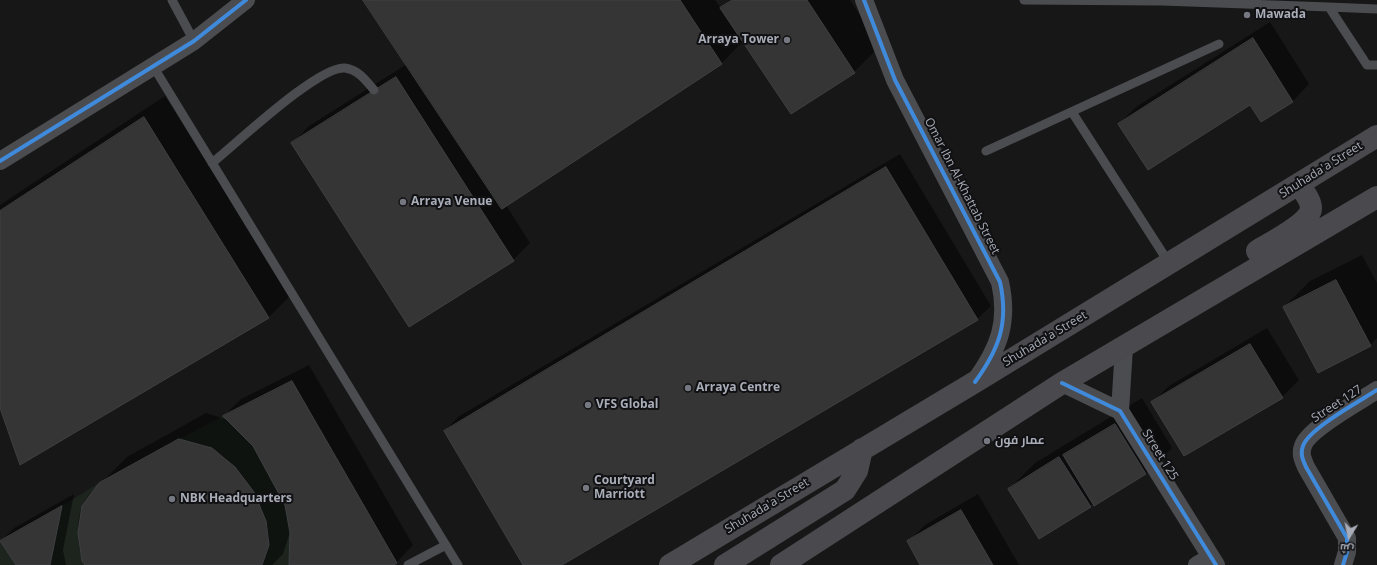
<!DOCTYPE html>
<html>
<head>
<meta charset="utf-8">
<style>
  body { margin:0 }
  #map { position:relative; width:1377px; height:565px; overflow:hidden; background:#171717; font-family:"Open Sans",Cairo,sans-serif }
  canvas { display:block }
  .north { position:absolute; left:1329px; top:517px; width:40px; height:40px; -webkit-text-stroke:3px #111113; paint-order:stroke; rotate:190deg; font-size:11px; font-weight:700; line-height:16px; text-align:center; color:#a8adb8 }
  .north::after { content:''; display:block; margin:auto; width:14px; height:18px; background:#a8adb8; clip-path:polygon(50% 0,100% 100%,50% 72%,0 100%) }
</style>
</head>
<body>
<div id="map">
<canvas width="1377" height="565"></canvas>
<div class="north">ش</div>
</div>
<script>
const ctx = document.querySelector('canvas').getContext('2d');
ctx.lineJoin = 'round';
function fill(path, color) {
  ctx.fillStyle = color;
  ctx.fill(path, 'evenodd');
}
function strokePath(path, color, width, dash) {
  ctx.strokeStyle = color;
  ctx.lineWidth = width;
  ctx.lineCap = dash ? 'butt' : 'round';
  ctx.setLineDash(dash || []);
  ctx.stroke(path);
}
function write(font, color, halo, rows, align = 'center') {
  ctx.font = font + ' "Open Sans",Cairo,sans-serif';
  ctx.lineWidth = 4;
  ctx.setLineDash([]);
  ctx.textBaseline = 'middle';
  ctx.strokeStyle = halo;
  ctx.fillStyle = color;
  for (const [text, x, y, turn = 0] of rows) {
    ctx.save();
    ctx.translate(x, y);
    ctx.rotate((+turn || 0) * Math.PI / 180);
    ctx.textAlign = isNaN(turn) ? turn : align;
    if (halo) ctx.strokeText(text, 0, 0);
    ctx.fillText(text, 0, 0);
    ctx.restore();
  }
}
const green = new Path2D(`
  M223,416l30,30 32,59 5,28 -1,32h-27c2,-6 6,-14 7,-21 2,-32 -29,-82 -58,-96 -9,-5 -22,-6 -32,-9z
  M99,483c-5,7 -14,15 -17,23 -6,13 -5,47 3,59h-35l12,-59z
  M0,542l16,23h-16z`);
const shadow = new Path2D(`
  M364,0h351l6,8 8,-8h121l30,46 -26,26 -111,-31 -21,22 -216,142 24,38 -17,17 -220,-117 16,-17 98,-62z
  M1270,22l39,62 -16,17 -32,20 -11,-17 -131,20 17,-17z
  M165,96l125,200 -21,21 -249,147 -20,-59v-200z
  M900,154l91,152 -14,13 -417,246h-36l-79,-134 13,-14z
  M1362,255l15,28v55l-7,7 -86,-38 26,-26z
  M1267,328l32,52 -17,17 -129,5 16,-16z
  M309,365l104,180 -16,17 -5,3h-102l1,-36 -8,25 -11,11h-185l13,-81 27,-27 79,-44 22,7 -4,-4 17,-17z
  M1142,398l30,50 -26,26 -56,32 -81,-17 26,-26z
  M74,494l-11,56 3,15h-49l-16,-24 13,-13z
  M978,494l41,71h-98l-13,-23 17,-17z`);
const building = new Path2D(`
  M363,0h317l42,64 -220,145z
  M732,0h75l48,73 -64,41 -71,-106z
  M1253,38l40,64 -32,20 -11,-17 -102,65 -30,-46z
  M396,77l118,184 -105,66 -118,-184z
  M144,117l125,201 -249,147 -20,-57v-197z
  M886,167l92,153 -416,245h-39l-79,-134z
  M1336,280l35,66 -53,27 -35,-66z
  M1250,344l33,54 -99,58 -33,-54z
  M292,381l105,182 -3,2h-105l1,-32 -5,-28 -32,-59 -30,-30z
  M1115,424l31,50 -52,32 -31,-51z
  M179,439l33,9 23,19 19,25 12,29 3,24 -7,20h-177l-3,-4 -4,-28 4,-27 17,-23z
  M1059,457l32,50 -52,32 -31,-50z
  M62,506l-12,59h-34l-16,-24z
  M961,510l32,55h-73l-13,-24z`);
const service = new Path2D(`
  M172,0l22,41
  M1024,0l138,1 167,6 38,58h10
  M1329,7l48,2
  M153,66l305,499
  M1072,112l97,151
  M986,151l233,-107
  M212,163c24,-19 107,-98 133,-95 14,2 21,13 29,22
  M408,565l38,-20`);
const minor = new Path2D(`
  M864,0l31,80 105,202c9,40 -1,66 -24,98
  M0,161l194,-120 52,-41
  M1062,383l58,28 96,154
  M1120,411l4,-64
  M1197,565l14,-8
  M1343,565l4,-13v-14l-41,-71c-3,-7 -6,-13 -3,-21 5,-17 57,-45 74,-56`);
const secondary = new Path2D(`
  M1257,251c11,-7 55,-29 54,-43 0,-8 -8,-17 -12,-24
  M670,565l305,-183 402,-246
  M725,565l120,-75 12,-19 5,-22
  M781,565l281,-182 315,-186`);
const cycleway = new Path2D(`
  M864,0l31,80 105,202c9,41 -1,67 -25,100
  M0,161l194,-120 52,-41
  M1062,383l58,28 96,154
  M1343,565l4,-13v-14l-41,-71c-3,-7 -6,-13 -3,-21 5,-17 57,-45 74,-56`);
const markers = [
  [1247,15,4,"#757880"],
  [787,40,4,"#757880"],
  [403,202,4,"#757880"],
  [688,388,4,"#757880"],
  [588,405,4,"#757880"],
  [987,441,4,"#757880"],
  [586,488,4,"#757880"],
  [172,499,4,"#757880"]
];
const poiNames = [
  ["Mawada",1255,15],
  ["Arraya Tower",779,40,"right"],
  ["Arraya Venue",411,202],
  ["Arraya Centre",696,388],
  ["VFS Global",596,405],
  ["عمار فون",995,441],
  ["Courtyard",594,481],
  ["Marriott",594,495],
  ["NBK Headquarters",180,499]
];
const streetNames = [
  ["Shuhada'a Street",1321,170,-32],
  ["Omar Ibn Al-Khattab Street",962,186,63],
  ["Shuhada'a Street",1045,339,-31],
  ["Street 127",1337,404,-33],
  ["Street 125",1160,455,58],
  ["Shuhada'a Street",767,506,-31]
];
fill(green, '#1d241e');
fill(shadow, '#0007');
fill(building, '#353536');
strokePath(building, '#3f4043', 1);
strokePath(service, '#4b4c50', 9);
strokePath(minor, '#4b4c50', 18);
strokePath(secondary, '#4a4a4e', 22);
strokePath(cycleway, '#408adc', 4);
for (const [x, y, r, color] of markers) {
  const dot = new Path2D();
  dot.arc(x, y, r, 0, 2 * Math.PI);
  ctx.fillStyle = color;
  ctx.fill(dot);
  strokePath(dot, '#111113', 1.5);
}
write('bold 12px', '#a8adb8', '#111113', poiNames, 'left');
write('12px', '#a8adb8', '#111113', streetNames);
</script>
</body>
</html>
